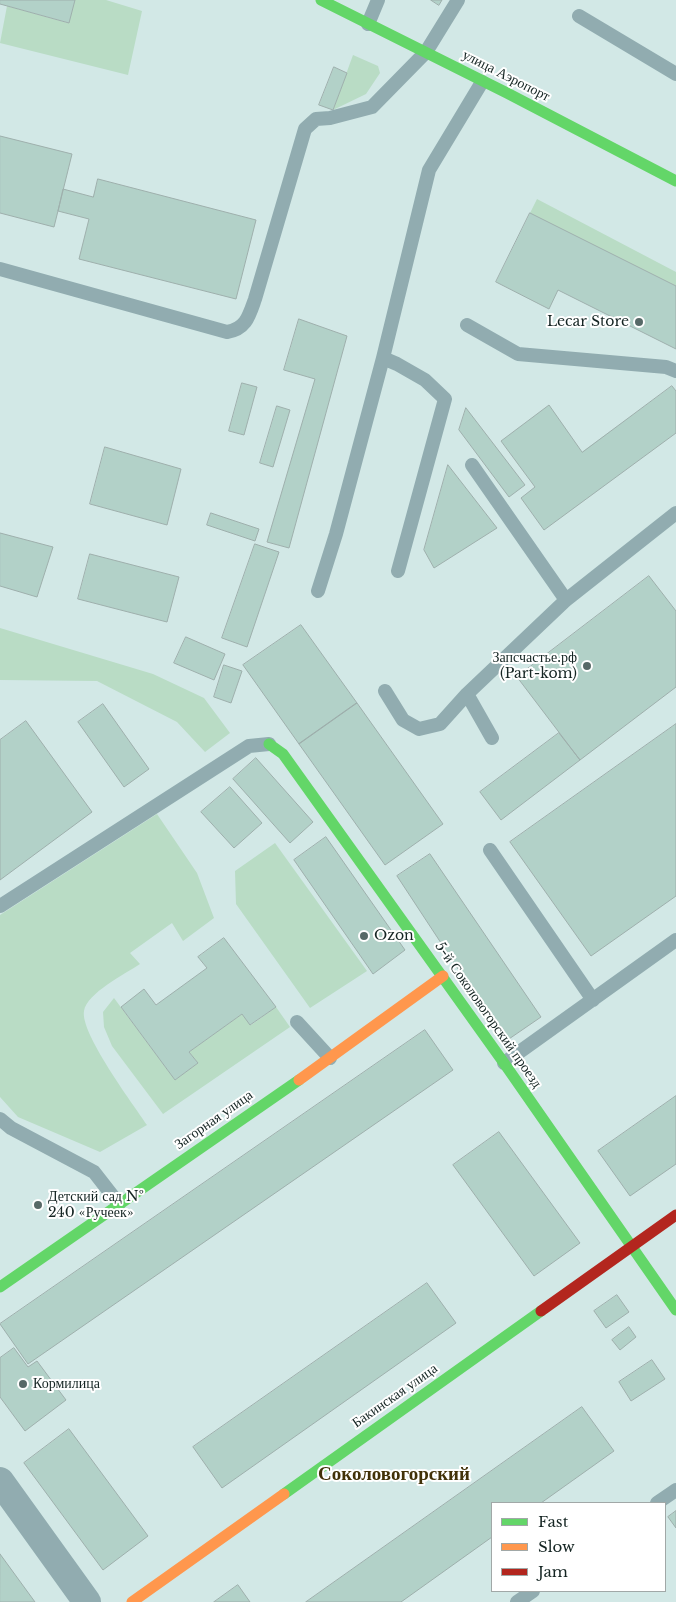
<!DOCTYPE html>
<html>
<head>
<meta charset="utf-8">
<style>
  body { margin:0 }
  #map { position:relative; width:676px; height:1602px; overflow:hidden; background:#d2e8e6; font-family:"Libre Baskerville",serif }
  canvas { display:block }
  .legend { position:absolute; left:491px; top:1502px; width:175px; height:90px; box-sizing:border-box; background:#fff; border:1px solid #a1a8a7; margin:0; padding:6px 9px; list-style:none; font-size:15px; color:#152523 }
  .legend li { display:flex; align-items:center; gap:10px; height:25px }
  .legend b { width:25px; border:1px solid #a1a8a7 }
</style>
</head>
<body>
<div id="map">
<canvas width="676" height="1602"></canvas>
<ul class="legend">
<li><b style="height:6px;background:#63d668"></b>Fast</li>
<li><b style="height:6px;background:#ff974d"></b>Slow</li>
<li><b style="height:6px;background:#b3261e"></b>Jam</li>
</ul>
</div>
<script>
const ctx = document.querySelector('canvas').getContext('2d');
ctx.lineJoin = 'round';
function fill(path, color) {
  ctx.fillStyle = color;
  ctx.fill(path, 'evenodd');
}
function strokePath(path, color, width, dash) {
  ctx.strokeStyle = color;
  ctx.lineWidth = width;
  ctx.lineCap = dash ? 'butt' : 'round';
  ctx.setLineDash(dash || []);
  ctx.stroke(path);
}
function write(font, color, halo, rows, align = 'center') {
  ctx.font = font + ' "Libre Baskerville",serif';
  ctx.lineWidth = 4;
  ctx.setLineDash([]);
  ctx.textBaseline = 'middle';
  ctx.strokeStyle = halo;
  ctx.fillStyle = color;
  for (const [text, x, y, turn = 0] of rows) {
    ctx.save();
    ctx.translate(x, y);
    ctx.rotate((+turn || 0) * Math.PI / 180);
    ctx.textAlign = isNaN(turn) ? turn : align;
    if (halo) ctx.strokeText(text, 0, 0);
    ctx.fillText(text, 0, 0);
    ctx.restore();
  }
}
const green = new Path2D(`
  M75,0h31l36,11 -14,64 -128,-32 7,-37 61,17z
  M353,55l25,11 2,7 -14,21 -33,16z
  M537,199l139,73v14l-146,-73z
  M0,628l153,46 51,24 26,35 -25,19 -28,-30 -80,-41 -97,-1z
  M157,814l40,59 17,45 -31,23 -11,-18 -42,30 10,11c-15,10 -53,29 -56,47 -4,22 49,93 63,114l-47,27 -82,-35 -18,-20v-182z
  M275,843l92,128 -57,37 -74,-104 -1,-33z
  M114,998l61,82 23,-17 -9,-11 53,-38 9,11 25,-18 14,20 -127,87 -51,-68 -8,-19 -1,-15z`);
const building = new Path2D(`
  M0,0h75l-6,23 -69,-19z
  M431,0h11l-3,5z
  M334,67l13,6 -14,37 -14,-5z
  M0,136l72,18 -18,73 -54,-14z
  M98,179l158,41 -20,79 -157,-40 10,-40 -31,-8 5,-22 30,8z
  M530,213l146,73v63l-118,-59 -9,19 -53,-27z
  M299,319l48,17 -58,212 -22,-6 48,-163 -31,-9z
  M242,383l15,4 -13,48 -15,-4z
  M672,386l4,5v42l-132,97 -23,-32 14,-11 -34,-46 48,-36 33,47z
  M277,406l13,4 -17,57 -13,-4z
  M466,408l59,77 -16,12 -50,-67z
  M105,447l76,22 -14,56 -77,-21z
  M448,465l49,63 -63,40 -10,-18z
  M211,513l48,16 -4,12 -48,-16z
  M0,533l53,14 -16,50 -37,-11z
  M255,544l24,8 -32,95 -25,-9z
  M90,554l89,23 -12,45 -89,-23z
  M649,576l27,35v76l-96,73 -63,-83z
  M301,625l56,78 -58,41 -56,-79z
  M186,637l39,17 -11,26 -40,-17z
  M224,665l18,6 -11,32 -17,-6z
  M357,703l86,121 -58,41 -86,-121z
  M103,704l46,65 -25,18 -46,-65z
  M26,721l66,91 -92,68v-140z
  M676,724v172l-85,60 -81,-114z
  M559,733l21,27 -79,60 -21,-28z
  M256,758l57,64 -23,21 -57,-64z
  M230,787l32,36 -28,25 -33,-36z
  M326,837l79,113 -32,24 -79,-114z
  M430,854l111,163 -35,24 -42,-63 -67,-102z
  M224,938l52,69 -26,18 -8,-11 -53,38 9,11 -23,17 -54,-73 23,-18 12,16 51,-37 -9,-11z
  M425,1030l28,40 -425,294 -28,-40z
  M676,1096v68l-46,32 -32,-45z
  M499,1132l81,111 -46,33 -81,-111z
  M427,1283l29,40 -234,165 -29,-41z
  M617,1295l12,17 -23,16 -12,-17z
  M629,1327l7,10 -16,13 -8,-10z
  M14,1348l14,19 9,-6 29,39 -41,31 -25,-34v-39z
  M652,1360l13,19 -34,22 -12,-19z
  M582,1407l32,44 -73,52h-49v34l-91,65h-95z
  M69,1429l79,107 -45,34 -79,-107z
  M676,1511v17l-8,-11z
  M0,1554l35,48h-35z
  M238,1585l12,17h-36z`);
const lane = new Path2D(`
  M579,16l97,58
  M368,24l10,-24
  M0,269l227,63c19,-3 22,-16 28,-33l50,-170 11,-10 14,-1 42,-11 54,-55 32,-52
  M467,325l51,29 148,13 10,4
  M383,358l14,6 28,16 20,19 -47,172
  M472,465l94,135
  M318,591l18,-57 47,-176 46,-188 53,-88
  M385,691l18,29 16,9 21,-5 27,-30
  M492,738l-25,-44 99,-94 110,-87
  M490,850l103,150
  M0,906l249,-160 20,-2
  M297,1022l33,36
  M504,1063l172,-123
  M0,1119l11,9 83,44 25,32
  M657,1503l19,-13
  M517,1602l16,-11`);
const street = new Path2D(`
  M0,1481l87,121`);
const fast = new Path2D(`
  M321,0l186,93 169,88
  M269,744l14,10 221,309 172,247
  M0,1287l299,-207
  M284,1494l257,-183`);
const slow = new Path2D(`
  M299,1080l144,-104
  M132,1602l152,-108`);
const jam = new Path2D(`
  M541,1311l135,-96`);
const markers = [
  [639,322,5,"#576967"],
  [587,666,5,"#576967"],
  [364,936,5,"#576967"],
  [38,1205,5,"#576967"],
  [23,1384,5,"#576967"]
];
const streetNames = [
  ["улица Аэропорт",506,76,27],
  ["5-й Соколовогорский проезд",488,1015,55],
  ["Загорная улица",214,1120,-35],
  ["Бакинская улица",395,1396,-35]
];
const poiNames = [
  ["Lecar Store",629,322,"right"],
  ["Запсчастье.рф",577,658,"right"],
  ["(Part-kom)",577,674,"right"],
  ["Ozon",374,936],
  ["Детский сад №",48,1197],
  ["240 «Ручеек»",48,1213],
  ["Кормилица",33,1384]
];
const districtNames = [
  ["Соколовогорский",394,1475]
];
fill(green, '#b9dcc5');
fill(building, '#b2d1c8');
strokePath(building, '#9eafac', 1);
strokePath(lane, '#91acb0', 14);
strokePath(street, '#91acb0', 28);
strokePath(fast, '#63d668', 11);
strokePath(slow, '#ff974d', 11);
strokePath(jam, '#b3261e', 11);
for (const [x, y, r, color] of markers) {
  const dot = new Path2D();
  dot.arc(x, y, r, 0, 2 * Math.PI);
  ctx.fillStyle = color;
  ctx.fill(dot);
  strokePath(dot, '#fff', 2);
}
write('14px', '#152523', '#fff', streetNames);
write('14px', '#152523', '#fff', poiNames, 'left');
write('bold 19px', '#413108', '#fff', districtNames);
</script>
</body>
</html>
